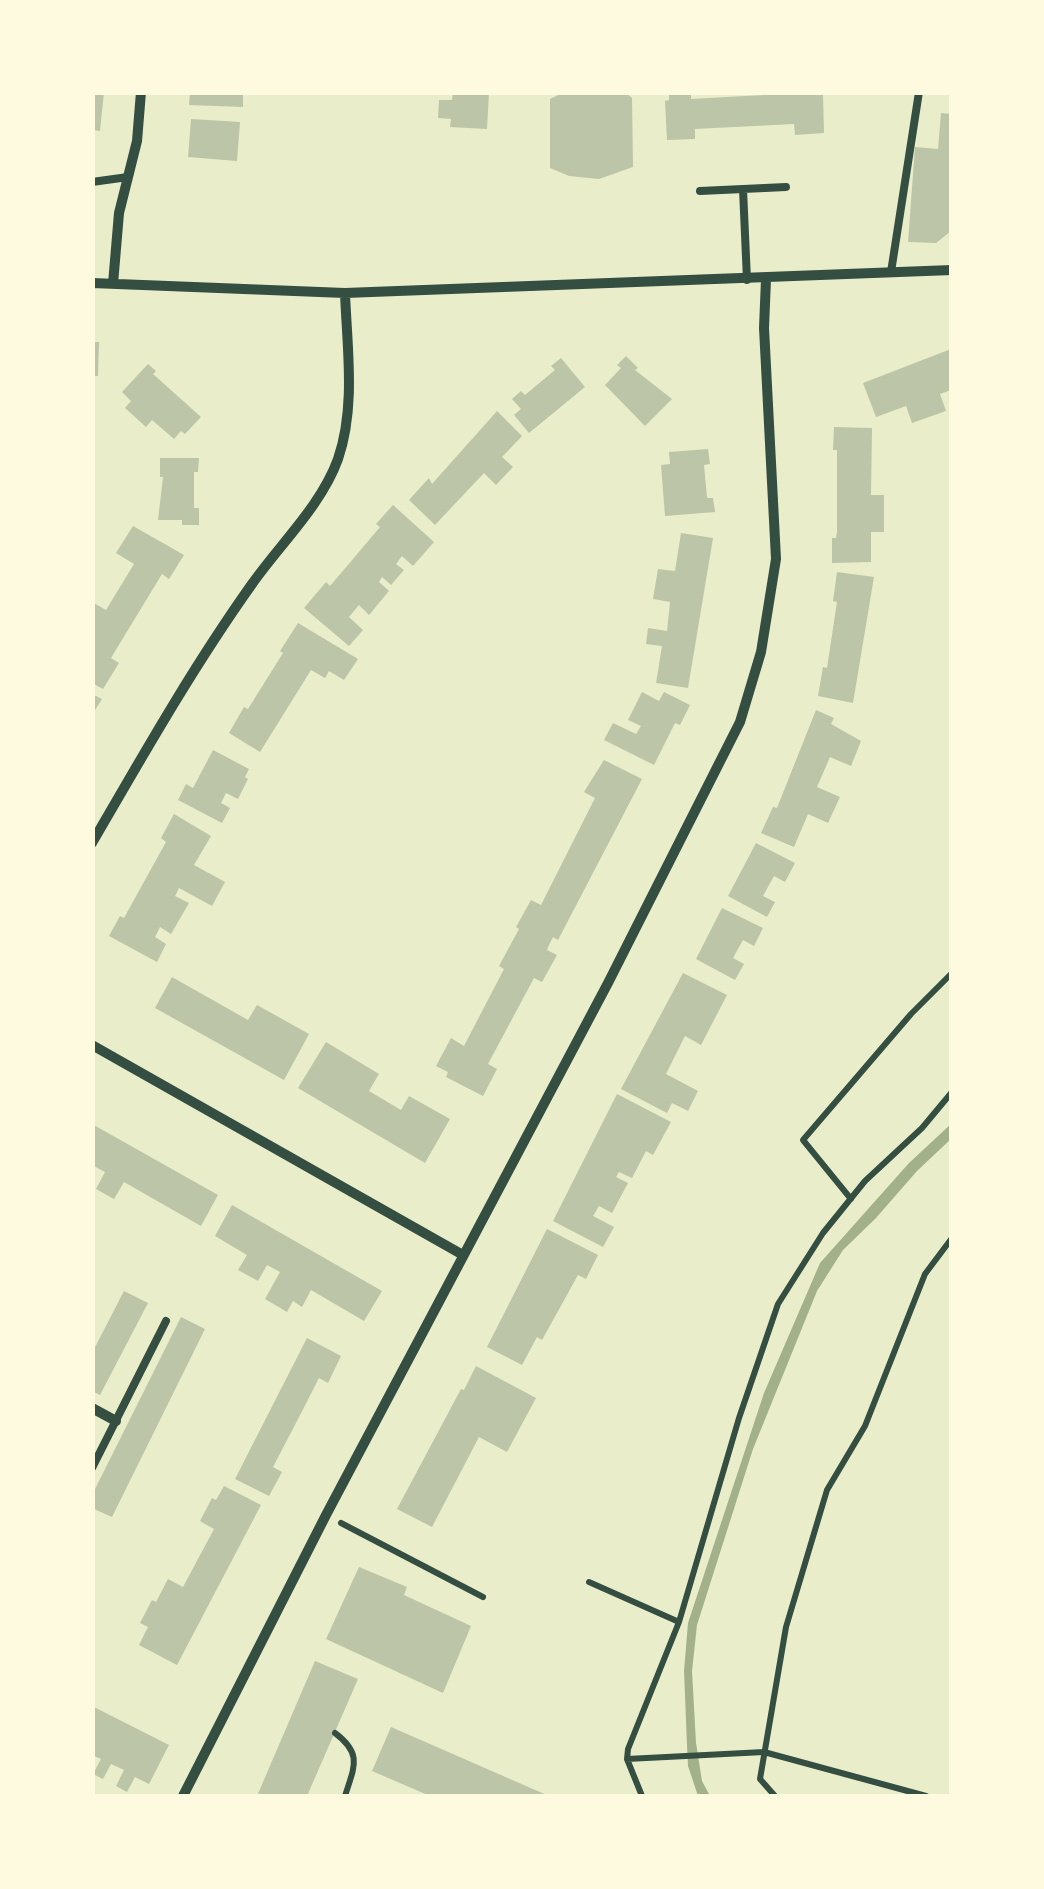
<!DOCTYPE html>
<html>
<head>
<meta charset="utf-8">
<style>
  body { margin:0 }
  #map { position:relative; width:1044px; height:1889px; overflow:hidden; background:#e9edc9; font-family:"PT Serif",serif }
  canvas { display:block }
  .frame { position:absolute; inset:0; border:95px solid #fefae0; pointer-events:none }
</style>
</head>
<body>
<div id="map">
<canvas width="1044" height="1889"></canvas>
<div class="frame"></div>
</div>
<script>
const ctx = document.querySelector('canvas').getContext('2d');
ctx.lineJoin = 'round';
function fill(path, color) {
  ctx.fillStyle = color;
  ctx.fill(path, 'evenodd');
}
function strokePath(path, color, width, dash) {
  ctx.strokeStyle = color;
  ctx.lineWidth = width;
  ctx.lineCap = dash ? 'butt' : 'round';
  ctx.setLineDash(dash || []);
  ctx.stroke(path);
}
const water = new Path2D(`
  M951,1124v15l-34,32 -41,47 -33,32 -26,41 -64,158 -56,176 -5,46 4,72 6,38 8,15h-12l-10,-30 -1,-21 -3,-74 4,-48 76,-230 56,-130 89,-100z`);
const building = new Path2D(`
  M92,92h12l-4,39 -8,-1z
  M190,92h53v15l-54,-2z
  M453,92h36l-2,37 -37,-2 1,-8 -13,-1 1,-18h13z
  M564,92h61l7,6 1,69 -34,12 -30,-3 -19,-8v-69z
  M669,92h22v7l126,-7 6,3 1,38 -29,2 -1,-11 -99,5v10l-28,1 -2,-39 4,-1z
  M941,113l10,1v117l-15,12 -28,-1 7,-95 23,2z
  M191,119l49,3 -3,39 -49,-4z
  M92,342h7l-1,34h-6z
  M951,349v41l-11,4 6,17 -34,12 -6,-17 -30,11 -13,-34z
  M626,356l12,12 -3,2 37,29 -27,27 -40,-41 16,-17 -4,-3z
  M561,358l24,29 -56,46 -15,-18 7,-6 -9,-10 9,-8 4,4 30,-25 -4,-4z
  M148,364l8,7 -3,3 48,43 -16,17 -4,-3 -7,8 -22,-19 -6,7 -21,-19 6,-7 -9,-9z
  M497,411l25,25 -20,21 11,10 -17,18 -12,-12 -49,52 -26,-25 20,-22 3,6z
  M834,427l38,1 -1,67h13v37h-13v30l-39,1v-25h4l1,-6v-82h-4z
  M708,449l2,15 -6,1 3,33h6l2,14 -50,4 -4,-51 9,-1 -1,-12z
  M160,458h39l-1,14h-4v36h5v17h-17v-5h-24l5,-43h-3z
  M393,505l41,37 -21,24 -11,-10 -6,8 8,6 -13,15 -9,-8 -3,5 10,9 -20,24 -10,-10 -10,12 14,13 -14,16 -45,-38 22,-26 4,4 23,-27 27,-32 -4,-3z
  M133,526l51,29 -15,24 -7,-5 -48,79 -3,5 8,5 -16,26 -11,-6v-81l14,8 28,-46 -18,-11z
  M681,533l32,5 -25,150 -32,-5 6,-37 -16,-2 2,-16 19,3 3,-29 -17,-3 5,-30 17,2z
  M837,572l37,5 -21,126 -35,-7 5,-29 4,1 10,-66 -4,-1z
  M298,623l60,36 -14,21 -15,-9 -4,7 -14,-8 -51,82 -31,-19 15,-26 4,2 35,-56 -3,-2z
  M642,692l17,9 5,-9 26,13 -10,20 -5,-2 -21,42 -50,-25 9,-17 23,11 5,-8 -13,-6z
  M92,694l10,5 -10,16z
  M816,710l18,8 -3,6 30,17 -10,25 -21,-9 -13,30 23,10 -12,26 -20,-9 -14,33 -33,-14 12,-26 4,1z
  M213,750l36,19 -4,8 3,2 -10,20 -12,-6 -5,10 9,5 -8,15 -44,-23 8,-16 7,4z
  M604,760l38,19 -84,161 -5,-3 -4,8 -2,5 10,5 -15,27 -8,-4 -46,86 9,5 -14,27 -37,-19 2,-5 -12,-6 15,-28 13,8 40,-77 -5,-3 20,-37 -3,-2 15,-27 10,5 54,-107 -11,-6z
  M174,814l37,22 -17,29 31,17 -13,24 -33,-18 -4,8 14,7 -18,31 -11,-7 -5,10 11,7 -9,18 -48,-26 11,-20 4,2 42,-76 -5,-4z
  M756,843l39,20 -10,19 -11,-6 -11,20 12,6 -8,15 -39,-21z
  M722,908l41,20 -9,18 -11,-6 -10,18 11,6 -9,16 -39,-21z
  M683,973l44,22 -26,50 -16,-9 -19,38 32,17 -10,20 -16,-8 -5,10 -46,-24z
  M172,977l76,43 9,-15 52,29 -25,46 -129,-72z
  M326,1042l53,32 -10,17 32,19 8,-14 41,23 -25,44 -127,-75z
  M617,1094l54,28 -18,33 -7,-4 -14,27 -13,-6 -3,5 12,6 -16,30 -13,-7 -6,10 21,11 -11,20 -50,-26z
  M92,1124l126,71 -17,31 -77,-44 -10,17 -18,-10 9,-17 -13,-7z
  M232,1205l150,86 -18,30 -53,-31 -9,17 -9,-6 -6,11 -22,-13 15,-27 -13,-7 -9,16 -20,-11 9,-15 -32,-19z
  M547,1229l51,26 -12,24 -8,-4 -36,65 -5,-3 -15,28 -35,-18z
  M124,1291l24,12 -48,92 -8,-4v-38z
  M181,1317l24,12 -93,188 -20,-9v-13z
  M307,1338l34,18 -13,27 -9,-5 -22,43 -24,46 9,5 -13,24 -34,-17z
  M476,1366l60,32 -29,54 -28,-15 -47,90 -35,-18 64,-120 3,1z
  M224,1486l37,19 -84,160 -38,-20 9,-18 -8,-4 12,-23 4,2 12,-23 15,8 31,-58 -14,-8 12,-23 4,2z
  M359,1567l48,20 -3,8 67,31 -28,67 -117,-54z
  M315,1661l43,18 -51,117h-50z
  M92,1706l77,39 -20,39 -14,-7 -8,15 -11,-6 8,-16 -13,-6 -8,15 -10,-5 8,-15 -9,-4z
  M391,1727l158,69h-119l-58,-25z`);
const path = new Path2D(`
  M851,1199l-48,-59 108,-126 41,-41
  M341,1523l142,74
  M589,1582l90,40
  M335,1733c28,21 19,34 10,63
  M627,1759l137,-7 162,44
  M642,1796l-15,-37 1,-10 51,-127 60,-204 39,-114 45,-71 42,-52 57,-53 30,-36
  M775,1796l-15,-17 26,-152 41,-137 38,-64 60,-152 27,-36`);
const service = new Path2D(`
  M92,182l36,-5
  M743,189l4,91
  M700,191l86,-4
  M891,272l28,-180
  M92,1468l74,-147`);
const minor = new Path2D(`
  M92,283l253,10 607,-23
  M113,284l6,-71 18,-72 4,-49
  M92,843c51,-88 101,-176 160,-259 28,-40 69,-78 86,-125 18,-52 9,-112 7,-166
  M92,1045l371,210
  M92,1408l24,13
  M183,1796l143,-281 282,-532 132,-261 21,-70 15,-93 -12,-231 2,-49`);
fill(water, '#a3b18a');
fill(building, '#bcc5a7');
strokePath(path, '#344e41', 6);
strokePath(service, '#344e41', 8);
strokePath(minor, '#344e41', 10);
</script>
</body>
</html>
